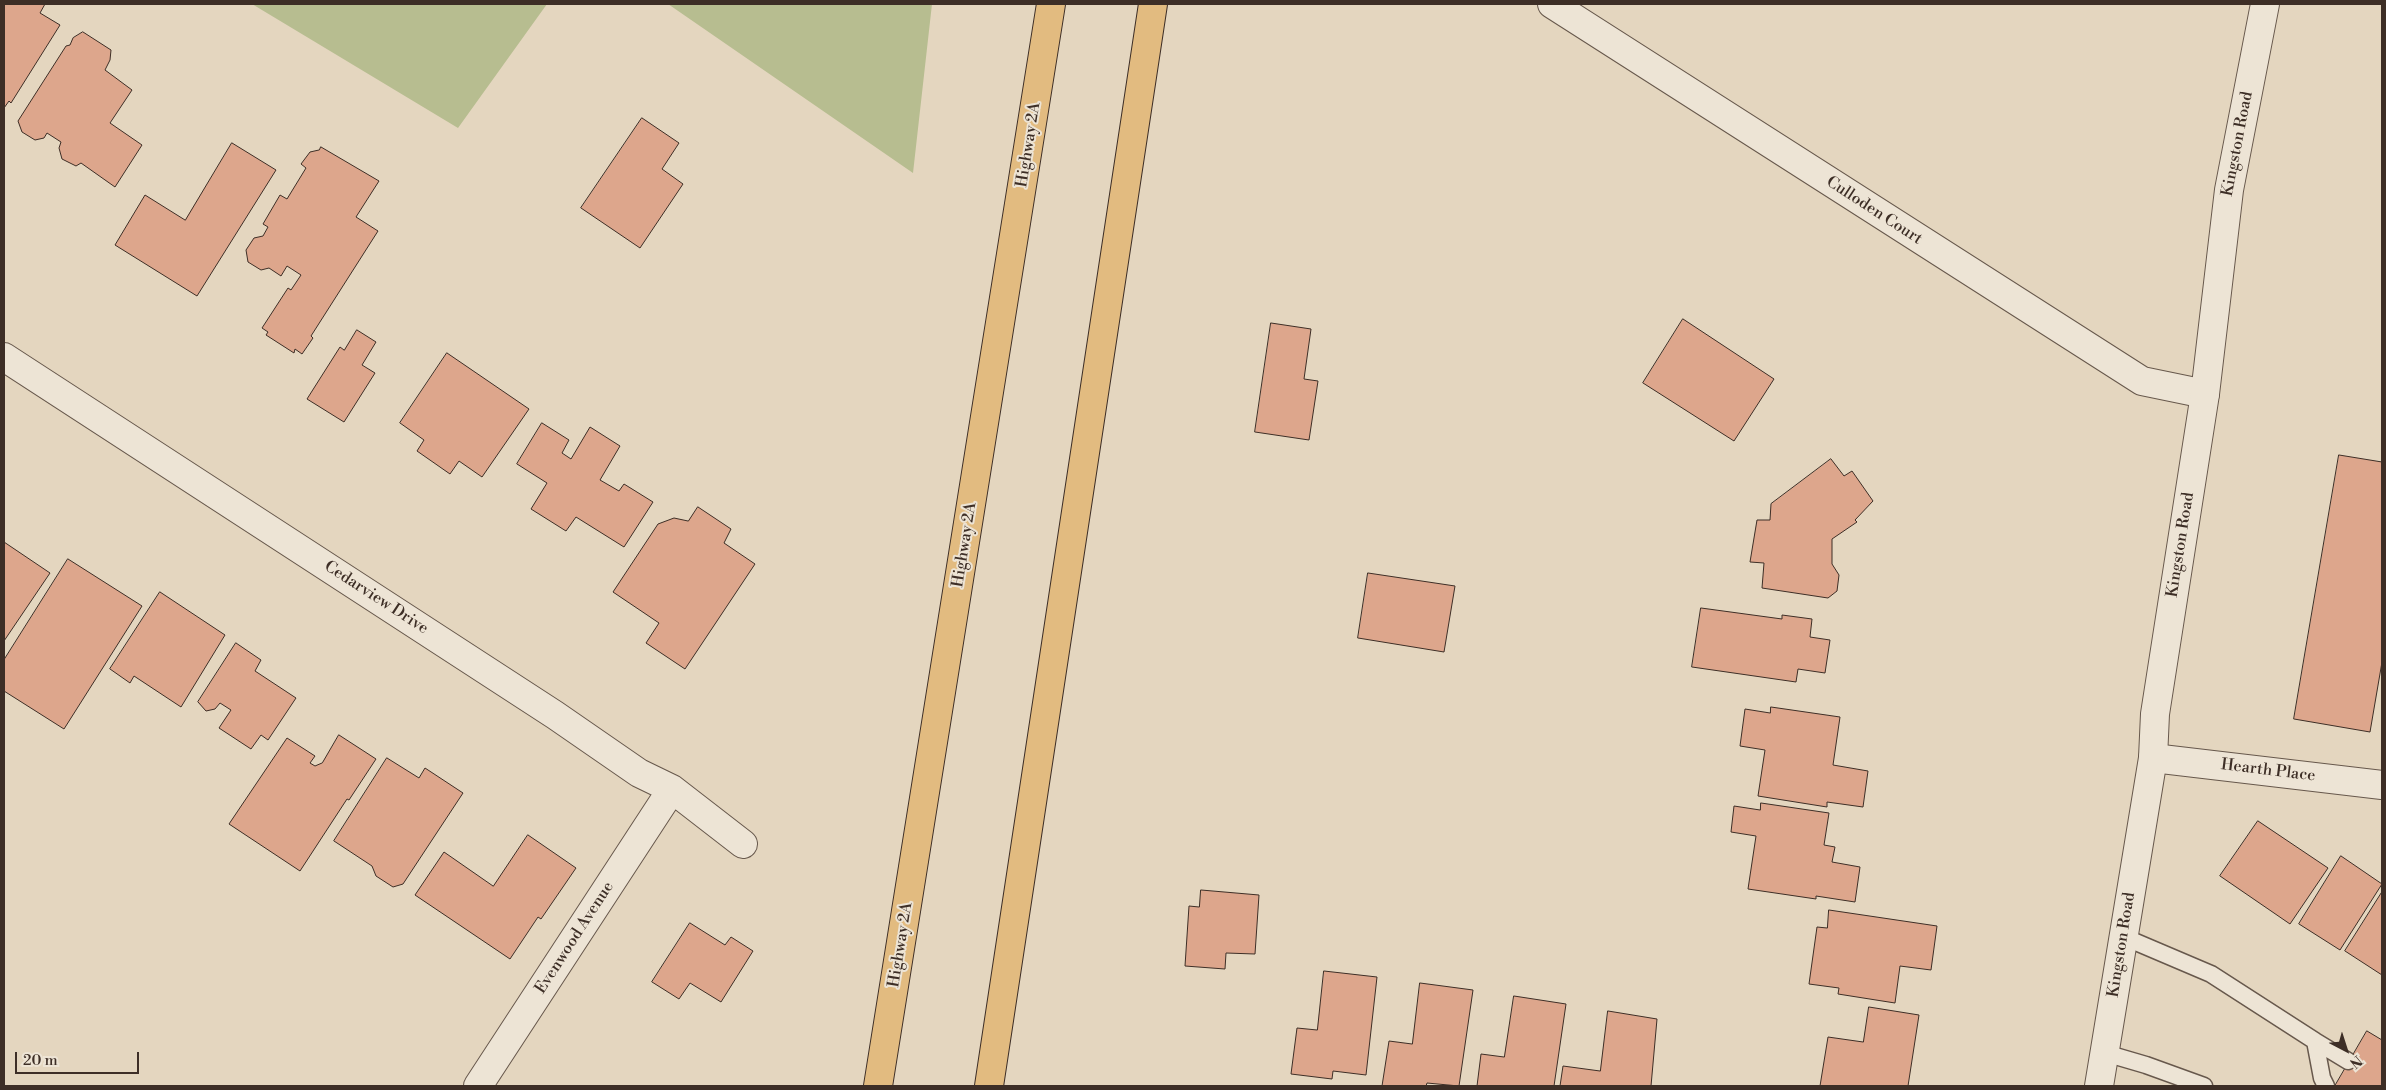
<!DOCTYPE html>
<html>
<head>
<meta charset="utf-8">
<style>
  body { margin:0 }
  #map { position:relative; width:2386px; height:1090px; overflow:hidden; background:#e4d6bf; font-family:"Libre Bodoni",serif }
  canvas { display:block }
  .frame { position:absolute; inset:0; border:5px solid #3d2e26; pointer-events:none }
  .north { position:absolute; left:2321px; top:1025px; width:50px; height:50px; -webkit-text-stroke:4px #ede4d5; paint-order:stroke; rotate:140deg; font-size:14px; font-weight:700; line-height:20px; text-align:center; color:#3d2e26 }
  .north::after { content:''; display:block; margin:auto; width:18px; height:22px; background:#3d2e26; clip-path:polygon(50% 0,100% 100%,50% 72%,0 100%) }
  .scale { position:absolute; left:15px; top:1052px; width:124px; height:22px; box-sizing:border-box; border:2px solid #3d2e26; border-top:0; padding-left:6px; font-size:15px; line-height:18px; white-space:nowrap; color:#3d2e26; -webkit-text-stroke:4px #ede4d5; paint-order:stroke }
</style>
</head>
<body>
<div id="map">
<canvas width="2386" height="1090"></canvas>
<div class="frame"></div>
<div class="north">N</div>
<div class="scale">20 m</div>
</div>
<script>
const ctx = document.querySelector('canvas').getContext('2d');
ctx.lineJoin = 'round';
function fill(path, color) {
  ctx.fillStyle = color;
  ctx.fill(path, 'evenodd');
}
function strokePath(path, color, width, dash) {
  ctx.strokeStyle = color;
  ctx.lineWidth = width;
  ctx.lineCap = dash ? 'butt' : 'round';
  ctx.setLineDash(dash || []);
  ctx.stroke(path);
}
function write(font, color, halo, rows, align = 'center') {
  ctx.font = font + ' "Libre Bodoni",serif';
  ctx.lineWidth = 4;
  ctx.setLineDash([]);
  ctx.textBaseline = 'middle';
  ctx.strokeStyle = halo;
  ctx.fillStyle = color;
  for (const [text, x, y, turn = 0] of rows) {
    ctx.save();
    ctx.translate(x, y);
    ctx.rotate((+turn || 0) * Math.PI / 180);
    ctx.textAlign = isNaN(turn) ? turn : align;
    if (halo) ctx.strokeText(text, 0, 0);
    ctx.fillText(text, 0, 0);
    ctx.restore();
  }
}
const green = new Path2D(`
  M252,4h295l-89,124z
  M668,4h264l-19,169z`);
const building = new Path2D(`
  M4,4h41l-5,9 20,12 -49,78 -2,-2 -5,7z
  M83,32l28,18 -1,10 -5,10 27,20 -22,33 32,22 -27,42 -34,-24 -5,3 -14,-7 -3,-11 2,-6 -14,-9 -3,5 -9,2 -13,-8 -4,-11 48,-75 4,-1 3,-7z
  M642,118l37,25 -17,26 21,15 -43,64 -59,-40z
  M232,143l44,27 -79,126 -82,-51 30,-50 40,25z
  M321,147l58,34 -23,36 22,14 -67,105 2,2 -11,16 -7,-5 -1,4 -28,-18 2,-3 -6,-4 26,-40 3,2 10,-15 -14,-9 -6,10 -12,-8 -8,2 -13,-8 -2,-12 8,-12 9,-2 5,-9 -5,-3 17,-29 7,4 19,-31 -5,-4 9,-12 9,-2z
  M1683,319l91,60 -40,62 -91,-58z
  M1271,323l40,6 -7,50 14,2 -9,59 -54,-8z
  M357,330l19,12 -14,23 13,8 -31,49 -37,-23 33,-52 4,3z
  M447,353l82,56 -47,68 -23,-16 -9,13 -33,-23 7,-11 -24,-17z
  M542,423l27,17 -7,13 9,6 19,-32 30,19 -20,34 19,11 5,-7 29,18 -29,45 -48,-30 -10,14 -35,-22 16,-26 -30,-19z
  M2339,455l43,7v200l-12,70 -76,-13z
  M1831,459l13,17 8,-5 21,30 -18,19 2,2 -25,17v25l7,11 -2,16 -9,7 -66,-10 2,-25 -14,-1 7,-42h13l1,-16z
  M698,507l33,22 -7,14 31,21 -70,105 -39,-26 13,-20 -46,-31 45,-68 16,-6 14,3z
  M4,542l46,31 -46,68z
  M68,559l74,47 -78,123 -60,-38v-31z
  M1368,573l87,13 -11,66 -86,-14z
  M160,592l65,43 -44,72 -47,-31 -4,7 -20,-14z
  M1701,608l81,11v-4l30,4 -2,18 20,3 -5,33 -27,-4 -2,13 -104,-15z
  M236,643l25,17 -6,11 41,27 -28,42 -7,-5 -10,14 -32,-21 12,-18 -11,-7 -5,6 -9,2 -8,-9z
  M1771,707l69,10 -7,48 35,6 -5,36 -36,-5v5l-69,-11 7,-46 -25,-4 5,-37 25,4z
  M339,735l37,24 -27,41 -2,-1 -47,72 -71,-47 58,-86 28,18 -5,7 5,3 7,-3z
  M387,758l32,20 6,-10 38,25 -60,91 -10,3 -17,-11 -4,-10 -38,-25z
  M1761,803l68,10 -5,32 11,2 -3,15 28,5 -5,35 -39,-6v3l-68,-10 8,-53 -25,-4 3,-26 26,4z
  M2258,821l70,47 -38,56 -70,-48z
  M528,835l48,33 -35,51 -3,-2 -28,42 -95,-64 29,-43 49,34z
  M2341,856l41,28 -42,66 -41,-26z
  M1201,890l58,5 -4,59 -29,-1 -1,16 -40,-3 4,-60 10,1z
  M2382,892v83l-37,-24z
  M1829,910l108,16 -6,44 -31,-4 -5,37 -57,-9 1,-6 -30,-4 8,-57 10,1z
  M690,923l35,22 6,-8 22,14 -32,51 -31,-19 -11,16 -27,-17z
  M1324,971l53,6 -11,98 -33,-4 -1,8 -41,-5 6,-46 20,2z
  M1420,983l53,7 -14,96 -32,-3 -1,3h-44l7,-45 23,3z
  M1514,996l52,8 -12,82h-77l4,-32 23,3z
  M1869,1007l50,8 -11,71h-88l8,-49 35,5z
  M1608,1011l49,8 -6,67h-91l3,-20 37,5z
  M2367,1031l15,9v46h-47z`);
const service = new Path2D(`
  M2124,937l87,37 104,67 7,37 4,8
  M2315,1041l33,20
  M2105,1053l41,12 58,21`);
const minor = new Path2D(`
  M1552,4l590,377 63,13
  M4,357l551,358 84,58 33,16 71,55
  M2153,758l229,27
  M478,1086l194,-297`);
const tertiary = new Path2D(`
  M2099,1086l54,-328 2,-44 50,-320 24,-204 36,-186`);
const motorway = new Path2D(`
  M878,1086l173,-1082
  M989,1086l164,-1082`);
const streetNames = [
  ["Kingston Road",2238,144,-79],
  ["Highway 2A",1029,145,-81],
  ["Culloden Court",1874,211,33],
  ["Highway 2A",965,545,-81],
  ["Kingston Road",2181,545,-81],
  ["Cedarview Drive",376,598,33],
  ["Hearth Place",2268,771,7],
  ["Evenwood Avenue",575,938,-57],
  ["Highway 2A",901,945,-81],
  ["Kingston Road",2122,945,-81]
];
fill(green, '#b7bd90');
fill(building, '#dda68c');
strokePath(building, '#3d2e26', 1);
strokePath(service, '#67584c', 19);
strokePath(minor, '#67584c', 30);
strokePath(tertiary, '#67584c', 30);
strokePath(motorway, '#3d2e26', 30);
strokePath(service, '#ede4d5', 16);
strokePath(minor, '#ede4d5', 28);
strokePath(tertiary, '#ede4d5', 28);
strokePath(motorway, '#e2bb80', 28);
write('16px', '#3d2e26', '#ede4d5', streetNames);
</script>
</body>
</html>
